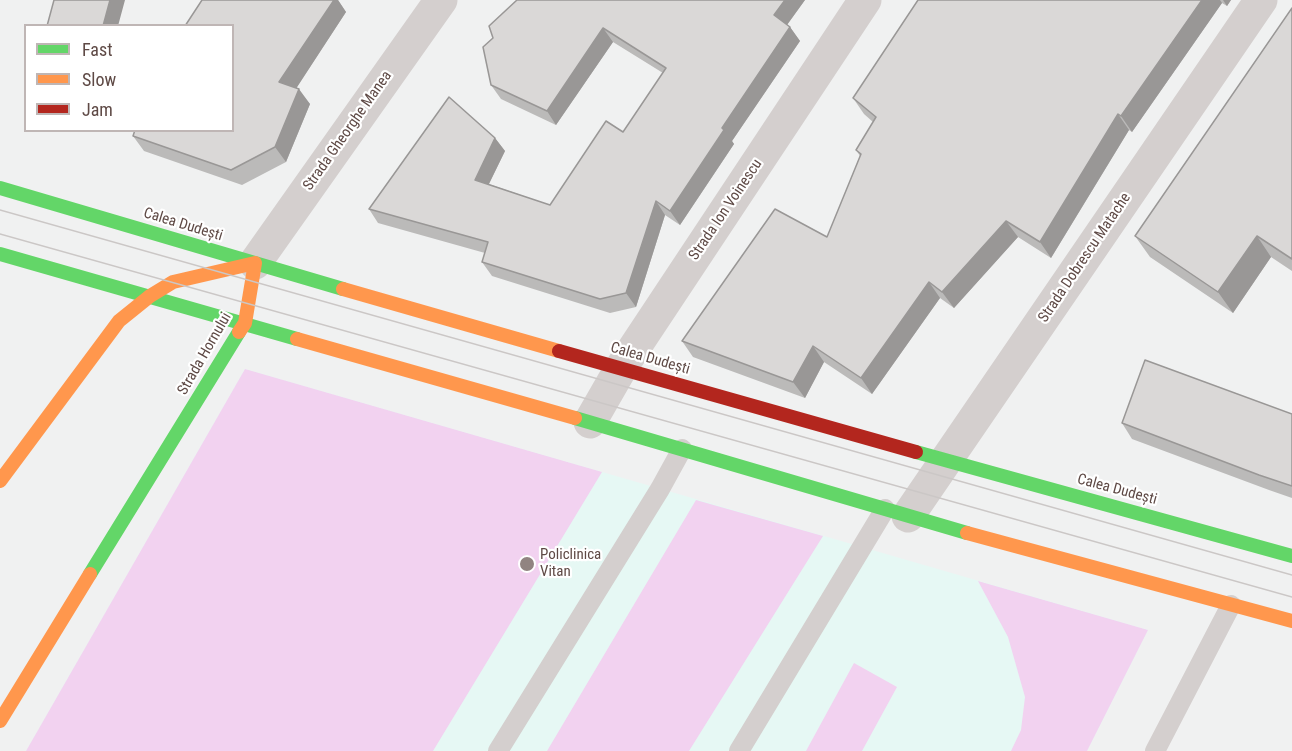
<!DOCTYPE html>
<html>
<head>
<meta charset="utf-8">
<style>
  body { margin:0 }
  #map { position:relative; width:1292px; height:751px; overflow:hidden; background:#f0f1f1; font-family:"Roboto Condensed",sans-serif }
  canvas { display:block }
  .legend { position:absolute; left:24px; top:24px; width:210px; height:108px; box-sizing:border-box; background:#fff; border:2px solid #bfb6b5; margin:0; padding:8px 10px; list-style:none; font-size:18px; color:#5e4945 }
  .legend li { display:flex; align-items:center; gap:12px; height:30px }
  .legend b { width:30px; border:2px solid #bfb6b5 }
</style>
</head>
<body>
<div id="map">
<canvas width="1292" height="751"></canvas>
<ul class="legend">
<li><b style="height:8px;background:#63d668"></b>Fast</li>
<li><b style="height:8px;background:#ff974d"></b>Slow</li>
<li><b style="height:8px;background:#b3261e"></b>Jam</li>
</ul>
</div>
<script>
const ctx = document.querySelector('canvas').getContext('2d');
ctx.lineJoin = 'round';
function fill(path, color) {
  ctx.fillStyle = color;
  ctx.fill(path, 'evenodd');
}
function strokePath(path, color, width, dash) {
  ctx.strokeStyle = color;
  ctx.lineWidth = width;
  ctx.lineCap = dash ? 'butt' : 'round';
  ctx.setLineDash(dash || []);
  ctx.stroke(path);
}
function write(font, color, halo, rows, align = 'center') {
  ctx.font = font + ' "Roboto Condensed",sans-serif';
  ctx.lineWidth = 4.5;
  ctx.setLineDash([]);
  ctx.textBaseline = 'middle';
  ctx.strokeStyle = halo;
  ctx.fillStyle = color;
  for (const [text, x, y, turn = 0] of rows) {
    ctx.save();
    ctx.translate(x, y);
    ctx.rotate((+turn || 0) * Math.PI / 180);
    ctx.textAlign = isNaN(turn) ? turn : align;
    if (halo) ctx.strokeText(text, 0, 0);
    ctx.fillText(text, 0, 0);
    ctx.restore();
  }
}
const medical = new Path2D(`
  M245,369l617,178 286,83 -61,121h-1061z`);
const green = new Path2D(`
  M245,369l357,103 -169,279h-407z
  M696,500l127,36 -134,215h-142z
  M978,581l170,49 -61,121h-76l10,-21 4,-33 -17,-60z
  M854,663l43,24 -35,64h-56z`);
const lane = new Path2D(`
  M498,751l162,-262 22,-40
  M739,751l146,-242
  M1155,751l76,-146`);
const street = new Path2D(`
  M255,263l186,-263
  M590,422l31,-54 244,-368
  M908,516l353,-516`);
const fast = new Path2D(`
  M0,188l343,101
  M0,254l297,85
  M575,418l392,115
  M916,452l376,104
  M90,574l149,-242`);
const slow = new Path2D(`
  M343,289l216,62
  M297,339l278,79
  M0,481l119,-160 31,-25 23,-14 82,-19 -10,60 -6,9
  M967,533l325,88
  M0,721l90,-147`);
const jam = new Path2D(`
  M559,351l357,101`);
const tram = new Path2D(`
  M0,210l1292,365
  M0,234l1292,363`);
const wall = new Path2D(`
  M202,0h136l8,12 -50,76 14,16 -24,58 -44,23 -98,-34 -11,-15z
  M517,0h288l-18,25 3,2 10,14 -68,100 2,3 -54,81 -15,-10 -29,92 -26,6 -118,-37 -10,-14 3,-9 -107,-30 -9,-14 126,-71 10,13 -16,33 61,21 73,-73 40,-59 -50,-31 -57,83 -55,-26 -10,-14 2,-47z
  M918,0h313l-4,6 -5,-3 -90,129 -3,-2 -78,128 -33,-21 -64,71 -14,-10 -68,96 -48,-32 -19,36 -112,-41 -11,-16 145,-104 33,-81 -4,-6 17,-28 -9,-8 -11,-16z
  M1292,8v263l-21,-14 -38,56 -83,-56 -15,-21z
  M1292,414v84l-23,-8 -137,-51 -10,-16z`);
const shadedWall = new Path2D(`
  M110,0h15l-7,26h-15z
  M334,0h4l8,12 -56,86 -11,-16z
  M785,0h20l-21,29 -10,-14z
  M1202,0h18l2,3 -90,129 -11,-16z
  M1223,0h8l-4,6z
  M790,27l10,14 -68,100 2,3 -54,81 -10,-14 52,-83z
  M603,28l10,14 -57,83 -9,-14z
  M299,89l11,15 -24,58 -11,-15z
  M1118,114l11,16 -78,128 -11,-16z
  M495,138l10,13 -21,43 -9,-14z
  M656,201l9,14 -29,92 -10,-14z
  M1006,221l12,16 -64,71 -12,-16z
  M1257,236l14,21 -38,56 -15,-21z
  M929,282l11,16 -68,96 -11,-16z
  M813,346l11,16 -19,36 -12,-16z`);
const building = new Path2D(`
  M54,0h56l-7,26h-56z
  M202,0h132l-55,82 20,7 -24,58 -44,23 -98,-34 2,-6h97v-104h-47z
  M517,0h268l-11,15 16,12 -68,101 2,2 -54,81 -14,-10 -30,92 -26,6 -118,-37 6,-20 -119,-33 80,-112 46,41 -20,42 75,25 56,-84 17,11 43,-64 -63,-40 -56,83 -56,-26 -8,-38 10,-9 -4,-12z
  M918,0h284l-81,116 -3,-2 -78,128 -34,-21 -64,71 -13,-10 -68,96 -48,-32 -20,36 -111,-41 93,-132 52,28 34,-83 -5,-4 20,-33 -23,-19z
  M1292,8v251l-35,-23 -39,56 -83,-56z
  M1145,360l147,54v72l-33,-11 -137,-52z`);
const markers = [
  [527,564,8,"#918481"]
];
const streetNames = [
  ["Strada Gheorghe Manea",348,131,-55],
  ["Strada Ion Voinescu",726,210,-56],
  ["Calea Dudești",183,225,17],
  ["Strada Dobrescu Matache",1085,258,-56],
  ["Strada Hornului",205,354,-60],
  ["Calea Dudești",650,359,16],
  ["Calea Dudești",1117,490,15]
];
const poiNames = [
  ["Policlinica",540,555],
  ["Vitan",540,572]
];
fill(medical, '#e6f8f4');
fill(green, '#f2d2f0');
strokePath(lane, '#d4cfce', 20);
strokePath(street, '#d4cfce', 33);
strokePath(fast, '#63d668', 14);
strokePath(slow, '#ff974d', 14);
strokePath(jam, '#b3261e', 14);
strokePath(tram, '#cbc7c6', 1.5);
fill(wall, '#bbbab9');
fill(shadedWall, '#999796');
fill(building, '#dad8d7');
strokePath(building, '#999796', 1.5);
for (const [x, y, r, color] of markers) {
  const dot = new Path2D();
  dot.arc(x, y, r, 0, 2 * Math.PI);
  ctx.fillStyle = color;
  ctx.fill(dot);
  strokePath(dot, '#fff', 2);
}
write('15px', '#5e4945', '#fff', streetNames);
write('15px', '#5e4945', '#fff', poiNames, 'left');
</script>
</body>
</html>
